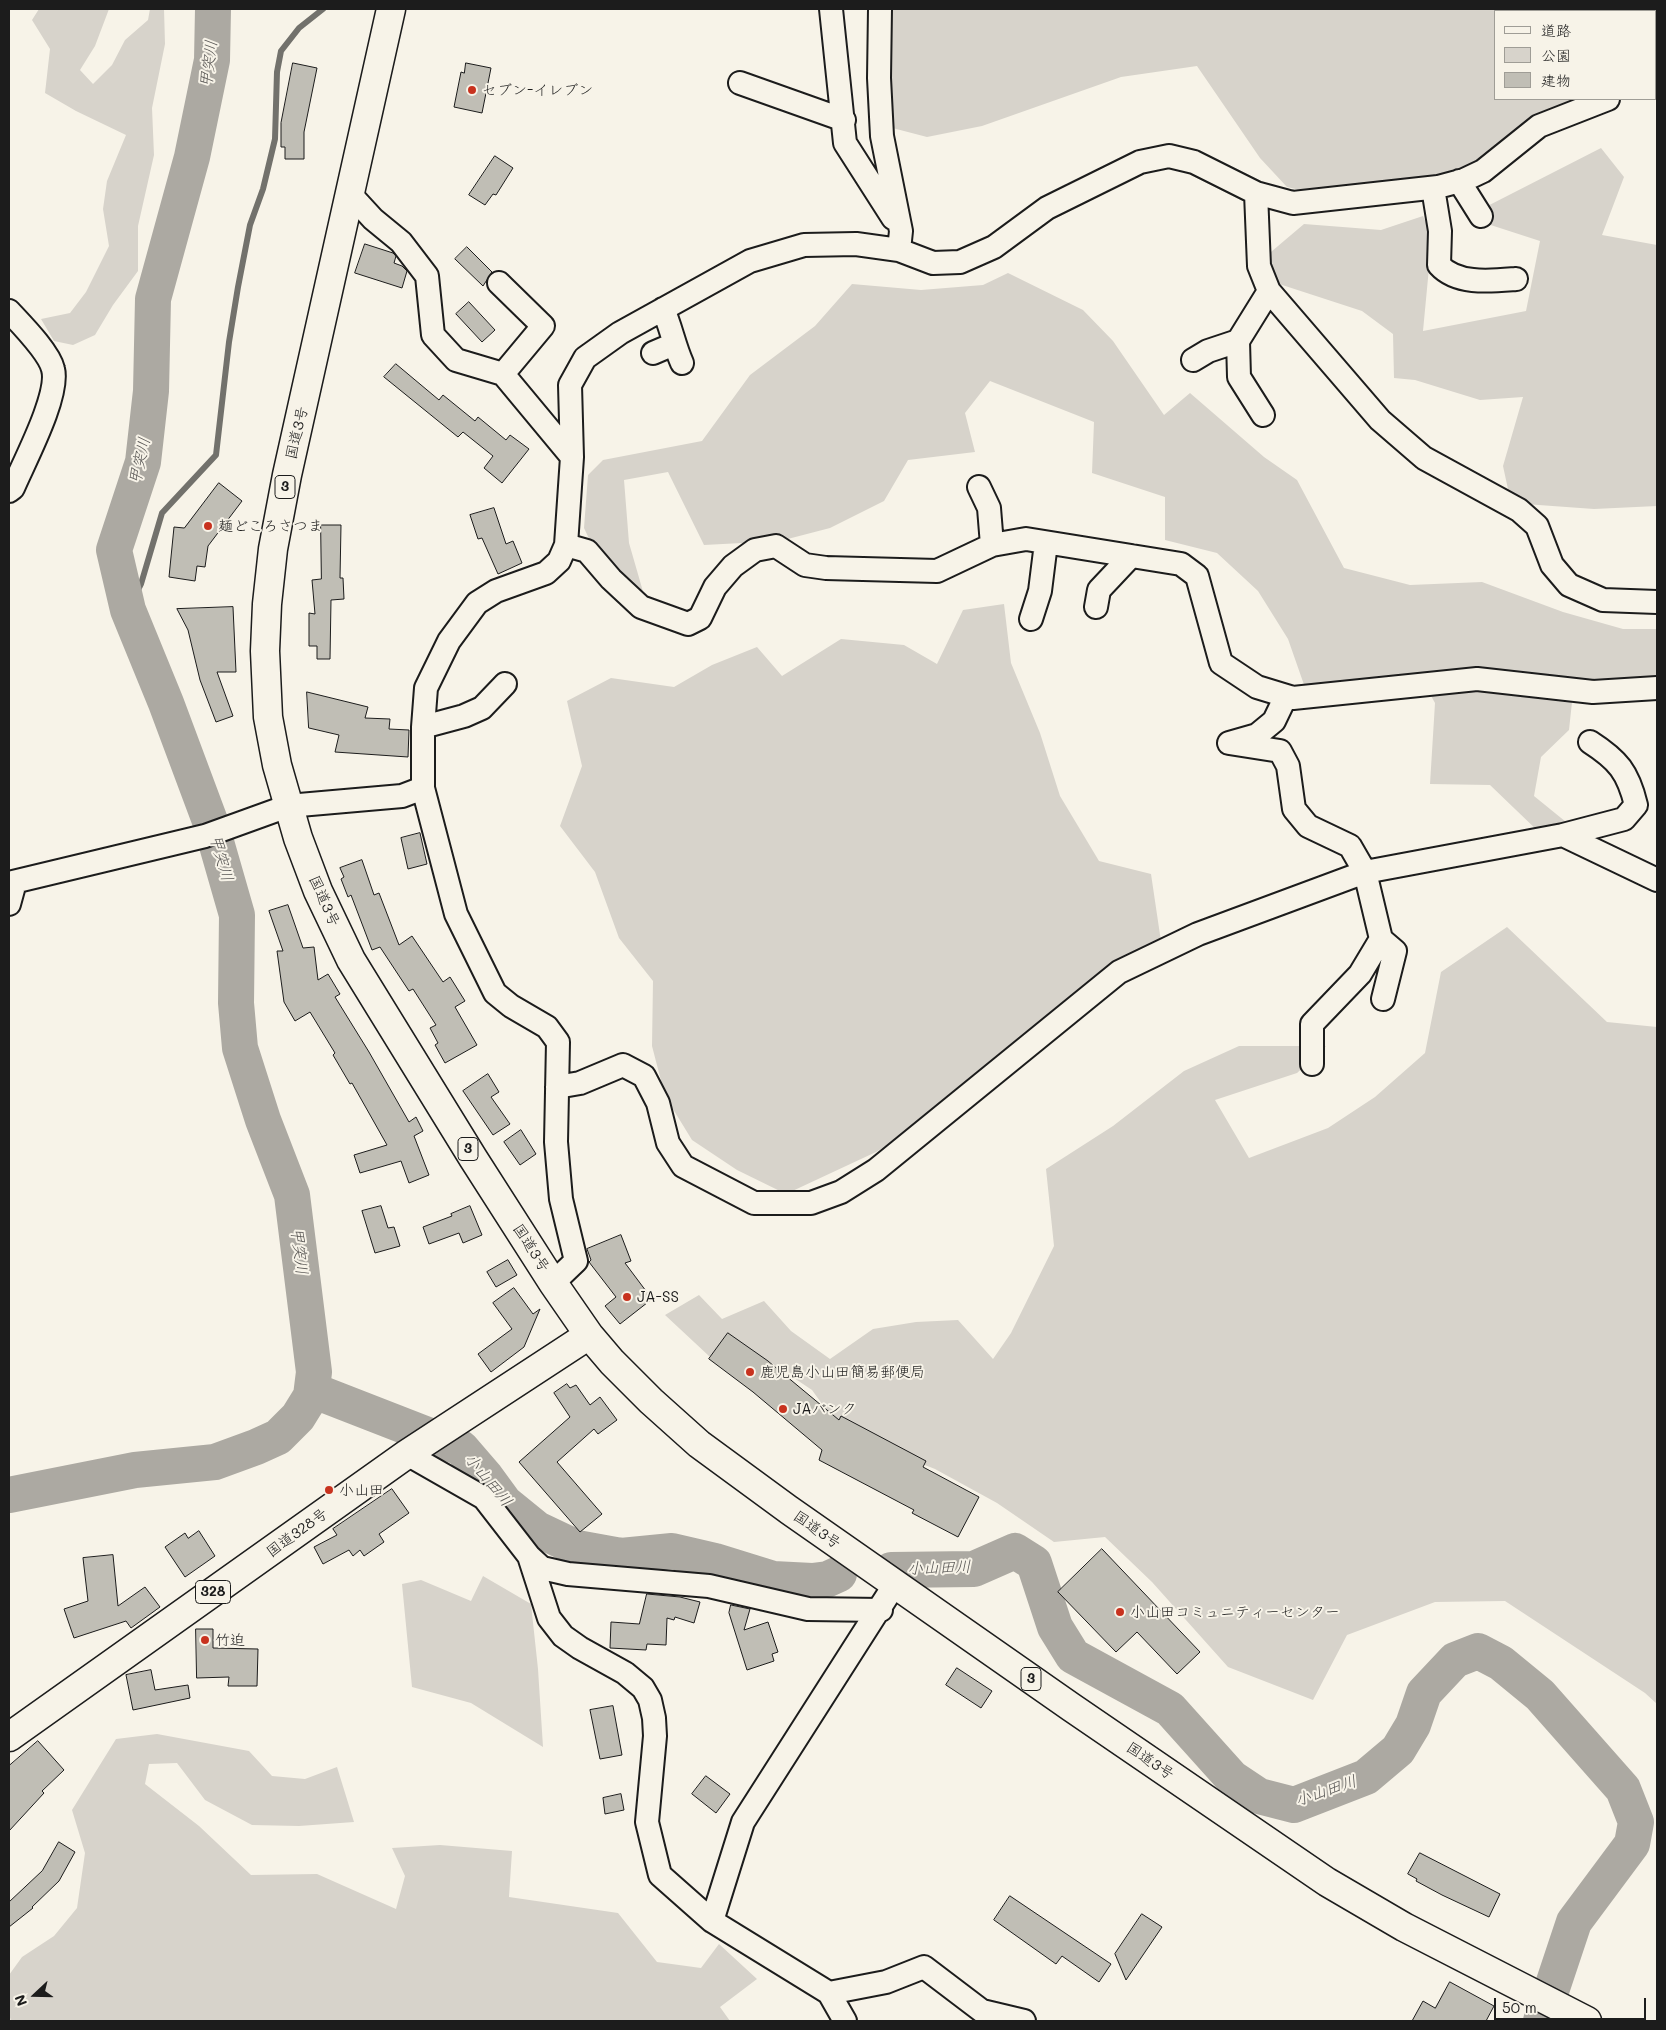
<!DOCTYPE html>
<html>
<head>
<meta charset="utf-8">
<style>
  body { margin:0 }
  #map { position:relative; width:1666px; height:2030px; overflow:hidden; background:#f7f3e8; font-family:Mali,"Klee One",sans-serif }
  canvas { display:block }
  .frame { position:absolute; inset:0; border:10px solid #1c1c1c; pointer-events:none }
  .legend { position:absolute; left:1494px; top:10px; width:162px; height:90px; box-sizing:border-box; background:#f7f3e8; border:1px solid #9f9d96; margin:0; padding:6px 9px; list-style:none; font-size:15px; color:#1c1c1c }
  .legend li { display:flex; align-items:center; gap:10px; height:25px }
  .legend b { width:25px; border:1px solid #9f9d96 }
  .north { position:absolute; left:10px; top:1970px; width:50px; height:50px; -webkit-text-stroke:4px #f7f3e8; paint-order:stroke; rotate:249deg; font-size:14px; font-weight:700; line-height:20px; text-align:center; color:#1c1c1c }
  .north::after { content:''; display:block; margin:auto; width:18px; height:22px; background:#1c1c1c; clip-path:polygon(50% 0,100% 100%,50% 72%,0 100%) }
  .scale { position:absolute; left:1494px; top:1998px; width:152px; height:22px; box-sizing:border-box; border:2px solid #1c1c1c; border-top:0; padding-left:6px; font-size:15px; line-height:18px; white-space:nowrap; color:#1c1c1c; -webkit-text-stroke:4px #f7f3e8; paint-order:stroke }
</style>
</head>
<body>
<div id="map">
<canvas width="1666" height="2030"></canvas>
<div class="frame"></div>
<ul class="legend">
<li><b style="height:6px;background:#f7f3e8"></b>道路</li>
<li><b style="height:14px;background:#d7d3cb"></b>公園</li>
<li><b style="height:14px;background:#c0beb5"></b>建物</li>
</ul>
<div class="north">N</div>
<div class="scale">50 m</div>
</div>
<script>
const ctx = document.querySelector('canvas').getContext('2d');
ctx.lineJoin = 'round';
function fill(path, color) {
  ctx.fillStyle = color;
  ctx.fill(path, 'evenodd');
}
function strokePath(path, color, width, dash) {
  ctx.strokeStyle = color;
  ctx.lineWidth = width;
  ctx.lineCap = dash ? 'butt' : 'round';
  ctx.setLineDash(dash || []);
  ctx.stroke(path);
}
function write(font, color, halo, rows, align = 'center') {
  ctx.font = font + ' Mali,"Klee One",sans-serif';
  ctx.lineWidth = 4;
  ctx.setLineDash([]);
  ctx.textBaseline = 'middle';
  ctx.strokeStyle = halo;
  ctx.fillStyle = color;
  for (const [text, x, y, turn = 0] of rows) {
    ctx.save();
    ctx.translate(x, y);
    ctx.rotate((+turn || 0) * Math.PI / 180);
    ctx.textAlign = isNaN(turn) ? turn : align;
    if (halo) ctx.strokeText(text, 0, 0);
    ctx.fillText(text, 0, 0);
    ctx.restore();
  }
}
const green = new Path2D(`
  M39,9h70l-14,37 -15,24 13,14 19,-19 13,-25 23,-20 2,-11h14l1,35 -13,64 2,47 -16,71v45l-25,34 -18,30 -22,10 -19,-4 -13,-22 29,-6 16,-21 23,-46 -6,-37 4,-28 19,-46 -50,-24 -31,-18 5,-44 -18,-29z
  M879,9h605l2,1 4,-1h167v62l-2,1v-61h-160v88h101l-138,76 -128,22 -43,-10 -27,-29 -63,-92 -76,11 -139,49 -55,11 -46,-12 -14,-59 14,-45z
  M1601,148l23,29 -22,58 55,10v261l-63,3 -83,-6 -8,-37 20,-69 -43,3 -65,-20 -21,-2 -1,-44 -31,-23 -89,-29 -8,-25 39,-33 77,6 42,-14 9,20 -9,95 103,-20 14,-70 -74,-24z
  M1008,273l75,37 30,31 51,74 26,-22 74,64 33,23 47,88 66,17 72,-3 81,30 60,17h34v61l-35,7 -50,5 -3,28 -28,27 -7,39 48,39 -41,-1 -51,-49 -60,-1 5,-81 -11,-20 -115,16 -21,-60 -30,-48 -41,-38 -52,-13v-43l-73,-24 2,-51 -104,-41 -25,32 10,39 -67,8 -24,41 -54,27 -50,13 -76,4 -36,-73 -44,8 5,63 15,52 -45,-35 -15,-32 4,-53 15,-15 99,-19 48,-66 65,-49 37,-42 69,6 62,-5z
  M1004,604l7,59 29,70 20,63 39,65 52,13 12,81 -227,160 -60,37 -90,42 -49,-24 -45,-30 -27,-44 -13,-50 1,-65 -34,-43 -24,-66 -35,-46 22,-60 -15,-65 44,-23 63,9 38,-22 45,-18 25,29 59,-37 63,6 33,19 26,-54z
  M1507,927l100,95 50,5v677l-12,-11 -140,-92 -70,1 -88,33 -34,65 -85,-33 -76,-85 -47,-45 -51,5 -57,-39 -62,-34 -92,-36 -31,-43 -45,-30 -58,-4 -44,-41 34,-20 23,24 42,-18 27,30 39,28 43,-30 43,-7 42,-2 35,39 18,-26 43,-87 -8,-77 67,-43 71,-55 55,-25h87l-29,27 -82,27 34,58 79,-30 47,-31 50,-44 16,-81z
  M483,1576l48,28 7,65 5,78 -72,-44 -59,-16 -10,-103 19,-4 50,21z
  M157,1734l92,17 23,25 33,3 32,-12 17,55 -55,4 -47,-1 -47,-25 -28,-37 -28,1 -4,20 54,42 52,49 66,-1 79,35 9,-33 -13,-28 48,-3 72,6 -3,46 109,16 39,49 44,6 18,-24 38,35 -37,28 10,14h-719l-2,-7v-39l13,-18 32,-21 23,-28 8,-55 -13,-43 44,-71z`);
const stream = new Path2D(`
  M128,610l13,-26 21,-71 54,-58 13,-113 9,-55 12,-62 13,-36 12,-50 2,-67 4,-21 18,-23 24,-19`);
const river = new Path2D(`
  M312,1390l149,58 25,29 19,26 32,26 40,19 44,8 51,-5 43,10 58,18 39,2 16,-2 11,-5
  M9,1495l126,-25 80,-8 41,-15 22,-10 20,-20 13,-21 3,-24 -22,-177 -29,-75 -23,-72 -4,-45 1,-88 -27,-94 -44,-118 -38,-93 -14,-60 29,-88 8,-71 2,-92 39,-142 20,-97 1,-51
  M891,1570l83,-1 41,-18 19,12 21,64 18,29 97,53 62,69 27,18 35,9 72,-28 32,-27 15,-25 11,-32 31,-33 23,-9 23,12 39,32 83,94 13,33 -4,22 -58,78 -33,99`);
const building = new Path2D(`
  M293,63l24,5 -13,64v27h-19v-12h-4v-24z
  M466,63l25,5 -9,45 -28,-6 7,-35 3,1z
  M495,156l18,12 -17,27 -3,-1 -8,11 -16,-10z
  M365,244l28,9 3,3 -2,7 8,3 5,5 -5,17 -47,-15z
  M467,247l25,25 -9,14 -28,-27z
  M469,302l26,28 -13,12 -26,-28z
  M396,364l43,36 4,-5 32,26 3,-4 28,23 4,-5 19,14 -27,34 -18,-15 9,-12 -30,-24 -5,5 -74,-60z
  M219,483l23,18 -34,45 -3,21 -8,-1 -2,15 -26,-4 5,-50 10,1z
  M494,508l12,36 7,-3 9,22 -24,11 -16,-36 -4,1 -8,-24z
  M321,525h20l-1,53h3l1,21 -13,1 -1,59h-13v-13h-8v-33l6,1 -3,-34 9,-1z
  M233,607l3,65h-19l16,44 -17,6 -16,-42 -12,-50 -11,-21z
  M307,692l61,15 -3,11 25,1 -1,10 20,1 -1,27 -73,-5 4,-17 -30,-7z
  M420,833l7,31 -19,5 -7,-31z
  M362,860l12,35 5,-2 20,52 13,-9 31,46 7,-5 15,24 -10,6 22,38 -32,18 -10,-18 3,-2 -8,-15 6,-3 -23,-36 -4,2 -29,-44 -8,3 -21,-55 -3,2 -7,-18 3,-2 -4,-9z
  M288,905l15,43 11,-1 4,33 10,-6 12,20 -5,3 34,55 40,70 7,-5 7,14 -9,5 15,39 -20,8 -8,-22 -41,12 -6,-18 33,-10 -35,-62 -2,1 -17,-29 2,-2 -25,-41 -15,9 -11,-19 -7,-51h6l-14,-40z
  M488,1074l11,18 -8,5 19,27 -17,11 -30,-44z
  M521,1130l15,24 -16,11 -16,-23z
  M381,1206l7,22 6,-1 6,19 -25,7 -13,-42z
  M470,1206l12,29 -19,8 -4,-10 -30,11 -6,-17 29,-11 -1,-2z
  M621,1235l10,26 -6,2 27,36 -32,25 -15,-18 11,-9 -27,-35 2,-2 -4,-11z
  M508,1260l9,15 -21,12 -9,-15z
  M514,1288l19,26 7,-5 -16,38 -33,25 -13,-18 34,-25 -19,-26z
  M728,1333l40,28 71,59 2,-4 85,45 -3,6 56,30 -21,40 -46,-24 2,-3 -95,-50 3,-10 -69,-58 -44,-33z
  M567,1384l3,4 6,-3 14,20 10,-8 17,23 -19,14 -4,-5 -37,33 45,52 -22,18 -61,-70 51,-45 -16,-24z
  M392,1489l17,24 -30,21 5,8 -20,14 -4,-6 -7,6 -4,-6 -26,14 -9,-17 23,-12 -4,-6z
  M199,1531l16,25 -30,21 -20,-30 20,-14 3,5z
  M1102,1549l98,103 -23,22 -40,-42 -21,20 -58,-60z
  M113,1555l5,51 27,-19 15,20 -29,21 -5,-7 -52,17 -10,-29 24,-8 -5,-43z
  M647,1594l33,3 20,5 -6,21 -19,-6 -1,3 -7,-2 -1,27 -19,-1 -1,6 -36,-2 1,-26 28,2z
  M731,1605l19,4 -6,21 24,-8 10,30 -6,2 2,7 -27,9 -18,-57z
  M196,1629h17v19l45,1 -1,37h-29l1,-9 -32,1z
  M957,1668l35,23 -11,17 -35,-23z
  M151,1670l4,20 33,-5 2,13 -57,12 -7,-35z
  M613,1706l9,49 -22,4 -10,-49z
  M38,1741l26,29 -22,21 2,2 -35,38v-65z
  M706,1776l24,18 -14,19 -24,-19z
  M621,1794l3,16 -19,4 -2,-16z
  M59,1842l16,10 -16,29 -27,26 1,1 -24,19v-25l33,-31z
  M1420,1853l80,41 -11,23 -47,-22 -26,-14 1,-2 -9,-5z
  M1010,1896l101,68 -12,18 -37,-26 -6,8 -62,-44z
  M1142,1914l20,13 -36,53 -11,-26z
  M1450,1982l44,24 -8,15h-74l11,-20 12,7z`);
const minor = new Path2D(`
  M831,9l14,134 48,75
  M880,9l-1,69 3,58 19,95 -2,19
  M1655,80h2
  M740,83l104,37
  M1459,181l22,35
  M1433,188l7,43 -1,34c18,20 52,16 77,14
  M1256,193l3,73 10,25 111,129 44,38 95,52 18,16 15,39 17,20 34,15 54,2
  M350,194l23,25 28,23 26,34 6,59 23,25 47,14 69,83
  M499,283l44,43 -40,48
  M663,309c8,18 11,36 19,54
  M9,311c12,13 40,41 44,58 7,26 -29,93 -40,119l-4,3
  M653,353l21,-9
  M1193,360l15,-9 30,-10
  M1263,415l-24,-38 -1,-36 31,-50
  M979,487l10,21 3,37
  M566,545l21,6 24,28 30,28 47,17 12,-6 15,-31 18,-21 22,-16 21,-4 29,19 21,3 111,3 55,-26 34,-6 155,25 16,12 24,87 36,24 36,11 184,-19 116,13 64,-4
  M1096,607l3,-17 32,-34
  M1031,619l9,-28 6,-48
  M1286,696l-12,25 -17,14 -28,8 51,8 8,15 6,43 14,17 42,20 15,26 16,67 -21,35 -48,50v40
  M423,727l41,-11 18,-8 23,-24
  M1563,835l61,-16 12,-14c-8,-33 -18,-45 -46,-63
  M9,883l196,-47 83,-30 114,-10 21,-8
  M9,904l6,-22
  M1381,939l14,12 -12,48
  M557,1087l23,-4 43,-18 21,11 14,27 10,40 15,23 71,37h57l30,-11 35,-22 243,-198 79,-38 167,-62 198,-37 94,45
  M553,1283l23,-22 -15,-62 -5,-57 2,-100 -11,-15 -36,-21 -16,-13 -39,-79 -33,-126v-61l3,-39 23,-47 28,-38 19,-12 50,-18 13,-12 7,-16 6,-88 -2,-72 15,-27 35,-25 130,-72 54,-16 52,-1 43,6 34,13 27,-1 34,-15 53,-39 93,-46 29,-6 25,6 62,31 37,10 145,-16 26,-7 19,-9 56,-45 69,-27
  M407,1454l77,44 45,58 20,62 14,18 17,12 45,25 18,15 7,12 4,18 1,18 -8,86 13,53 52,46 117,72 16,28
  M529,1556l13,12 26,6 141,12 99,23 73,1
  M712,1921l31,-99 152,-238
  M829,1993l57,-11 38,-15 58,44 42,10`);
const highway = new Path2D(`
  M391,9l-104,466 -14,74 -6,55 -2,47 3,66 9,48 21,73 20,53 33,69 122,198 80,125 36,52 23,27 39,39 48,43 90,66 282,197 256,175 77,45 183,94
  M9,1737l398,-283 182,-119`);
const markers = [
  [472,90,5,"#c8321e"],
  [208,526,5,"#c8321e"],
  [627,1297,5,"#c8321e"],
  [750,1372,5,"#c8321e"],
  [783,1409,5,"#c8321e"],
  [329,1490,5,"#c8321e"],
  [1120,1612,5,"#c8321e"],
  [205,1640,5,"#c8321e"]
];
const shields = [
  [285,487,20],
  [468,1149,20],
  [213,1592,35],
  [1031,1679,20]
];
const shieldNames = [
  ["3",285,487],
  ["3",468,1149],
  ["328",213,1592],
  ["3",1031,1679]
];
const poiNames = [
  ["セブン-イレブン",482,90],
  ["麺どころさつま",218,526],
  ["JA-SS",637,1297],
  ["鹿児島小山田簡易郵便局",760,1372],
  ["JAバンク",793,1409],
  ["小山田",339,1490],
  ["小山田コミュニティーセンター",1130,1612],
  ["竹迫",215,1640]
];
const streetNames = [
  ["国道3号",297,433,-77],
  ["国道3号",324,901,66],
  ["国道3号",531,1248,57],
  ["国道3号",817,1530,35],
  ["国道328号",297,1533,-36],
  ["国道3号",1150,1761,34]
];
const waterNames = [
  ["甲突川",209,64,-83],
  ["甲突川",140,461,-78],
  ["甲突川",221,858,74],
  ["甲突川",299,1251,83],
  ["小山田川",488,1480,50],
  ["小山田川",939,1568,-2],
  ["小山田川",1326,1791,-19]
];
fill(green, '#d7d3cb');
strokePath(stream, '#72716c', 6);
strokePath(river, '#aca9a2', 36);
fill(building, '#c0beb5');
strokePath(building, '#1c1c1c', 1);
strokePath(minor, '#1c1c1c', 26);
strokePath(highway, '#1c1c1c', 31);
strokePath(minor, '#f7f3e8', 22);
strokePath(highway, '#f7f3e8', 28);
for (const [x, y, r, color] of markers) {
  const dot = new Path2D();
  dot.arc(x, y, r, 0, 2 * Math.PI);
  ctx.fillStyle = color;
  ctx.fill(dot);
  strokePath(dot, '#f7f3e8', 2);
}
for (const [x, y, w] of shields) {
  const box = new Path2D();
  box.roundRect(x - w / 2, y - 11.5, w, 23, 4);
  ctx.fillStyle = '#f7f3e8';
  ctx.fill(box);
  strokePath(box, '#1c1c1c', 1);
}
write('bold 14px', '#1c1c1c', null, shieldNames);
write('15px', '#1c1c1c', '#f7f3e8', poiNames, 'left');
write('15px', '#1c1c1c', '#f7f3e8', streetNames);
write('italic 16px', '#565452', '#f7f3e8', waterNames);
</script>
</body>
</html>
